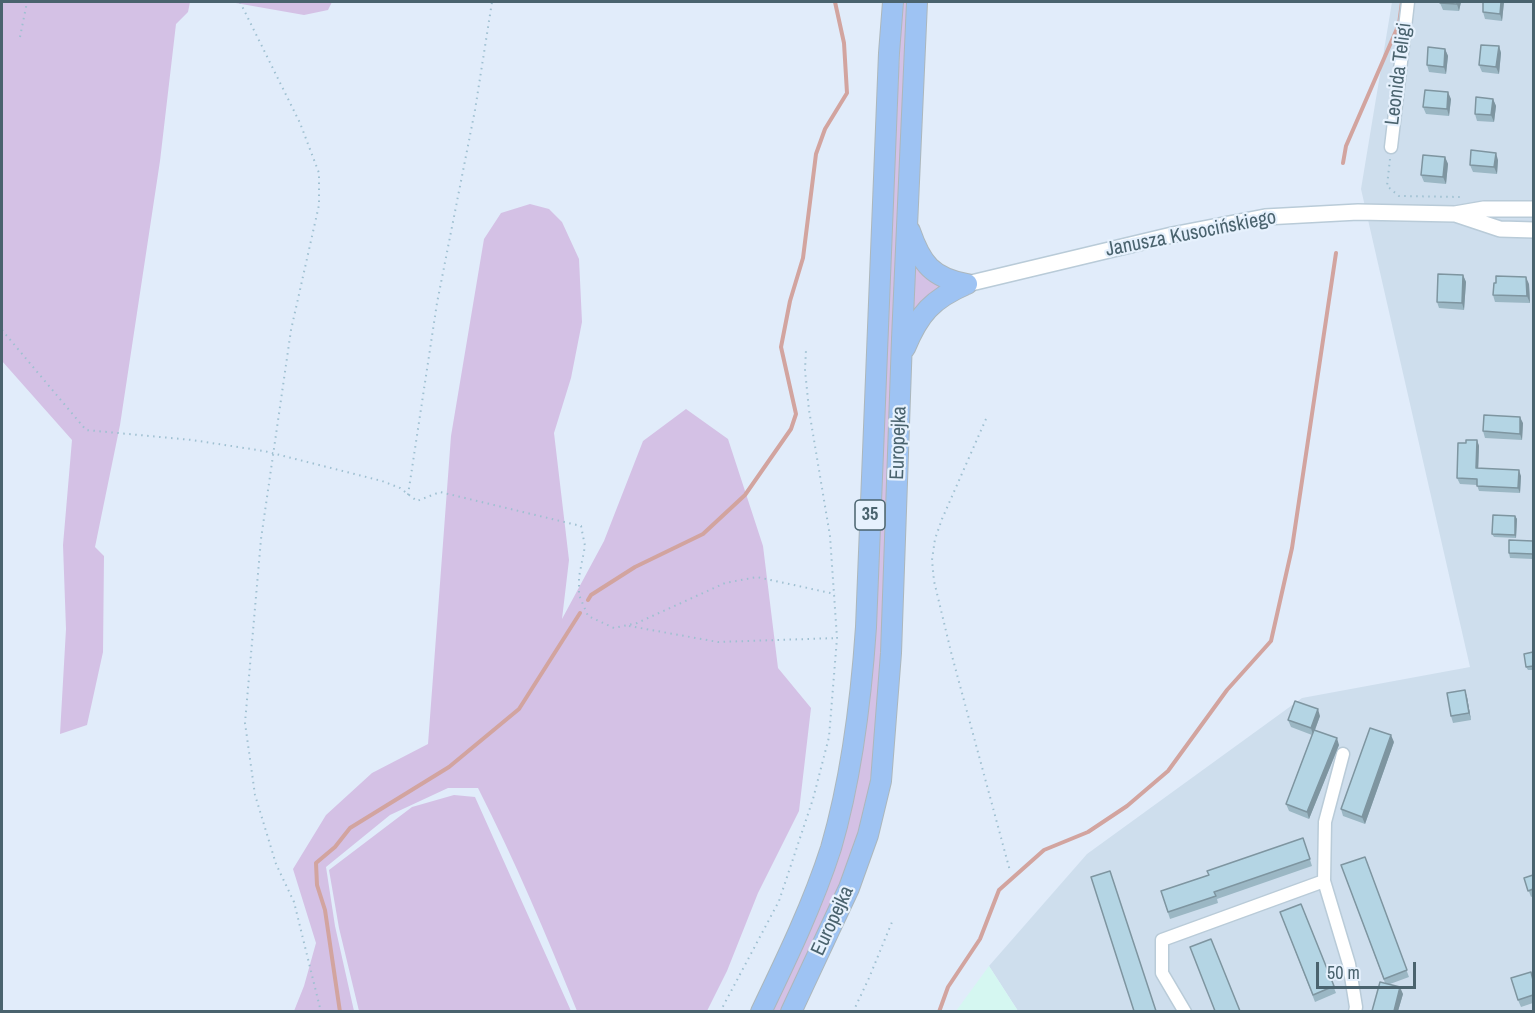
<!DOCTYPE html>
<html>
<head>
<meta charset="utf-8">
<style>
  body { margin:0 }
  #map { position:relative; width:1535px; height:1013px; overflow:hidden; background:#e1ecfa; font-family:"Archivo Narrow",sans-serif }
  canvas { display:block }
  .frame { position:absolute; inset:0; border:3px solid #4a636e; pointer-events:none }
  .scale { position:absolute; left:1316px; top:962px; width:100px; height:27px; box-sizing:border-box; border:3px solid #4a636e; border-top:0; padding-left:8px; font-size:18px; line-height:21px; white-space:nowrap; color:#4a636e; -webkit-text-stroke:4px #e6f1fd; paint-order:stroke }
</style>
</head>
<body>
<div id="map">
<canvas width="1535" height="1013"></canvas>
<div class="frame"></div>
<div class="scale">50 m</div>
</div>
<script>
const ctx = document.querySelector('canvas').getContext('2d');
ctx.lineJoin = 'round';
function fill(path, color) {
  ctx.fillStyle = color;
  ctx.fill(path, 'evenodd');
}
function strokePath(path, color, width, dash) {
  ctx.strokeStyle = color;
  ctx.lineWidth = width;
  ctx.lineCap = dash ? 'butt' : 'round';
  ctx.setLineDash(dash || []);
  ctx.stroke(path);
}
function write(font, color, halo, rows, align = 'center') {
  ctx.font = font + ' "Archivo Narrow",sans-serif';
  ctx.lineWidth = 4.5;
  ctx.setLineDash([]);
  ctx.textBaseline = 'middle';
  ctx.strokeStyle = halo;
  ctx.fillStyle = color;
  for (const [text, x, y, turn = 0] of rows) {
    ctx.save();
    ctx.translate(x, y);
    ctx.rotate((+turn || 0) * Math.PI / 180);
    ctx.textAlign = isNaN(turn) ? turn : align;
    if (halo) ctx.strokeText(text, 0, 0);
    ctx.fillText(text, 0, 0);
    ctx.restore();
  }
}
const residential = new Path2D(`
  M1392,2h141v1009h-515l-29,-45 98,-112 215,-156 168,-31 -109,-478z`);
const medical = new Path2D(`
  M989,966l29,45h-62z`);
const green = new Path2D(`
  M2,2h188l-2,10 -12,12 -16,137 -40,264 -25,122 9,9 -1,96 -16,73 -27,9 6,-105 -3,-84 9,-105 -70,-79z
  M230,2h102l-4,8 -24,5z
  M902,2h7l-27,639 -7,112 -10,57 -11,36 -14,38 -57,127 -12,1 84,-220 15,-96z
  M530,204l19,5 13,13 17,37 3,63 -11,56 -17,55 15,127 -7,59 42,-78 39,-100 43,-32 42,30 35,107 15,122 33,40 -12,103 -41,82 -31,78 -20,40h-130c-30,-75 -62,-150 -99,-223h-30l-58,27 -64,52 9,59 19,85h-60l10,-25 12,-43 -23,-74 33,-54 46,-42 56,-29 23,-308 33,-197 17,-26z
  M914,261l30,25 -33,28z
  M454,795l21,2 96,214h-212l-20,-83 -10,-58 83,-63z`);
const stream = new Path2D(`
  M1343,163l3,-17 53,-122 3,-22
  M588,600l3,-5 44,-28 68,-33 42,-39 46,-66 5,-15 -15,-67 9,-46 13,-43 13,-104 9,-25 22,-36 -3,-50 -9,-41
  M340,1012l-15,-102 -8,-25 -1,-22 19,-16 15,-19 99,-61 70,-58 61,-96
  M939,1012l9,-25 32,-48 19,-49 45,-40 44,-18 39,-26 41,-35 59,-81 44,-49 21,-93 44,-295`);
const path = new Path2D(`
  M240,2l60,121 19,50v32l-28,125 -30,209 -16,184 10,72 21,69 18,38 27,110
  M20,37l7,-35
  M1390,159l-3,27 12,10 62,1
  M2,330l84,100 106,10 72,11 118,30 18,7 17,13 23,-9 141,34 4,20 -6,31v18l9,21 26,12 23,-5 88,-40 32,-6 78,17
  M986,419l-44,100 -7,20 -3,21 2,21 18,75 58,215
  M408,495l29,-192 38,-193 17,-108
  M629,626l89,16 119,-4
  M720,1012l59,-111 34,-102 16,-62 8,-99 -7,-102 -21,-126 -4,-40 1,-20
  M853,1012l16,-34 23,-56`);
const minor = new Path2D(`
  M1391,147l17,-145
  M1343,754l-18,68 -1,59 25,83 7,43 -1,5
  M1185,1012l-23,-39v-33l162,-59`);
const tertiary = new Path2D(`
  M1455,214l45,15 34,1
  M967,284l205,-49 93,-18 93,-5 97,2 29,-5h50`);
const primary = new Path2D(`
  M910,231c11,32 22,47 57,53
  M905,348c14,-34 27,-49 62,-64
  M761,1012c26,-54 52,-108 70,-164 21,-72 30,-147 35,-221l23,-574 4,-51
  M791,1012l58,-124 19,-53 13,-54 10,-128 11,-314 15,-337`);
const wall = new Path2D(`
  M1461,2l-2,9 -16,-1 -3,-7z
  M1504,2l-2,19 -17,-2 -2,-7z
  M1499,46l2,7 -2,21 -17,-2 -3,-7z
  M1445,49l3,7 -2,18 -17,-2 -2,-7z
  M1451,99l-2,17 -23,-2 -3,-7z
  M1493,99l3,7 -2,16 -17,-1 -2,-7z
  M1445,157l3,7 -2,20 -22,-2 -3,-7z
  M1498,160l-1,14 -24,-2 -3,-7z
  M1463,275l3,7 -2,28 -25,-2 -2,-6z
  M1529,284l1,19 -35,-1 -2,-7z
  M1523,423l-1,17 -37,-2 -2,-7z
  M1477,440l2,6 -1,22 43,8 -1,17 -41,-2 -2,-6 -17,-1 -3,-6 9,-35z
  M1515,516l2,3 -1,19 -22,-1 -2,-3z
  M1533,541v18l-23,-1 -1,-5z
  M1533,652v18h-5l-2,-3z
  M1467,697l4,23 -18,3 -2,-7z
  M1320,716l-5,14 24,15 -30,74 -20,-8 -3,-7 26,-69 -21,-8 -3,-7z
  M1394,742l-29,82 -22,-8 -2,-7z
  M1303,838l9,28 -95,33 1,4 -48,16 -9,-28 48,-16z
  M1365,857l44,120 -19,7 13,10 -5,17h-26l13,-28 -44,-118z
  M1533,875v21l-2,1 -7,-19z
  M1301,904l35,89 -21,9 -35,-90z
  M1533,979v24l-12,4 -3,-7z`);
const shadedWall = new Path2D(`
  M1457,2h4l-2,9 -2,-7z
  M1501,2h3l-2,19 -2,-7z
  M1499,46l2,7 -2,21 -3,-7z
  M1445,49l3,7 -2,18 -2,-7z
  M1448,92l3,7 -2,17 -2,-7z
  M1493,99l3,7 -2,16 -3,-7z
  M1496,153l2,7 -1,14 -3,-7z
  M1445,157l3,7 -2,20 -3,-7z
  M1463,275l3,7 -2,28 -2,-7z
  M1526,277l3,7 1,19 -3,-7z
  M1520,417l3,6 -1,17 -2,-6z
  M1477,440l2,6 -1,28 -2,-6z
  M1519,470l2,6 -1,17 -2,-5z
  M1515,516l2,3 -1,19 -1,-3z
  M1465,690l2,7 4,23 -2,-7z
  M1318,709l2,7 -7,19 -2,-7z
  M1391,735l3,7 -29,82 -3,-7z
  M1337,738l2,7 -30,74 -2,-7z
  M1400,987l3,7 -5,17h-4z`);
const building = new Path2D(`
  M1440,2h17v2l-17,-1z
  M1483,2h18l-1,12 -17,-2z
  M1481,45l18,1 -3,21 -17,-2z
  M1428,47l17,2 -1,18 -17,-2z
  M1425,90l23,2 -1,17 -24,-2z
  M1476,97l17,2 -2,16 -16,-1z
  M1471,150l25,3 -2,14 -24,-2z
  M1423,155l22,2 -2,20 -22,-2z
  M1438,274l25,1 -1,28 -25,-1z
  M1496,276l30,1 1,19 -34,-1 1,-12h2z
  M1484,415l36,2v17l-37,-3z
  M1466,440h11l-1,28 43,2 -1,18 -41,-2v-7l-20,-1 1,-35h8z
  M1493,515l22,1v19l-23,-1z
  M1509,540l24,1v13l-24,-1z
  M1533,652v14l-7,1 -2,-13z
  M1465,690l4,23 -18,3 -4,-23z
  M1295,701l23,8 -7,19 -23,-8z
  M1370,728l21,7 -29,82 -21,-8z
  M1314,730l23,8 -30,74 -21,-8z
  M1303,838l7,21 -96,33 2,4 -48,16 -7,-21 48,-16 -2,-4z
  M1365,857l42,113 -23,9 -43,-114z
  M1110,871l46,140h-22l-43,-134z
  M1533,875v14l-5,2 -4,-13z
  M1301,904l33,82 -21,9 -33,-83z
  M1211,939l29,72h-25l-25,-64z
  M1531,972l2,8v15l-15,5 -7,-22z
  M1380,982l20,5 -6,24h-22z`);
const shields = [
  [870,515,30]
];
const shieldNames = [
  ["35",870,515]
];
const streetNames = [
  ["Leonida Teligi",1399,74,-83],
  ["Janusza Kusocińskiego",1191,234,-11],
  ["Europejka",899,443,-88],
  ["Europejka",833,921,-65]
];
fill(residential, '#cedeed');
fill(medical, '#d5f7f1');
fill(green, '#d4c1e5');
strokePath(stream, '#d2a49f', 4);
strokePath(minor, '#b9cbd8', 15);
strokePath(tertiary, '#b9cbd8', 18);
strokePath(primary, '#acb7bc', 22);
strokePath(path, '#9fc0d1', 2, [1.5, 4.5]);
strokePath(minor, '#fff', 12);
strokePath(tertiary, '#fff', 15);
strokePath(primary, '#9ec3f3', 20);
fill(wall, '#9bb7c4');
fill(shadedWall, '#7e95a0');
fill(building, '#b4d5e4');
strokePath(building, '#7e95a0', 1.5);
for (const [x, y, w] of shields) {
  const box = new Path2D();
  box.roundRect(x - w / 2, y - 15, w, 30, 4.5);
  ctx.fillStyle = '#e6f1fd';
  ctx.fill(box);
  strokePath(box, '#4a636e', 1.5);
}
write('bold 18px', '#4a636e', null, shieldNames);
write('20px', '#4a636e', '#e6f1fd', streetNames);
</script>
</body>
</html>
